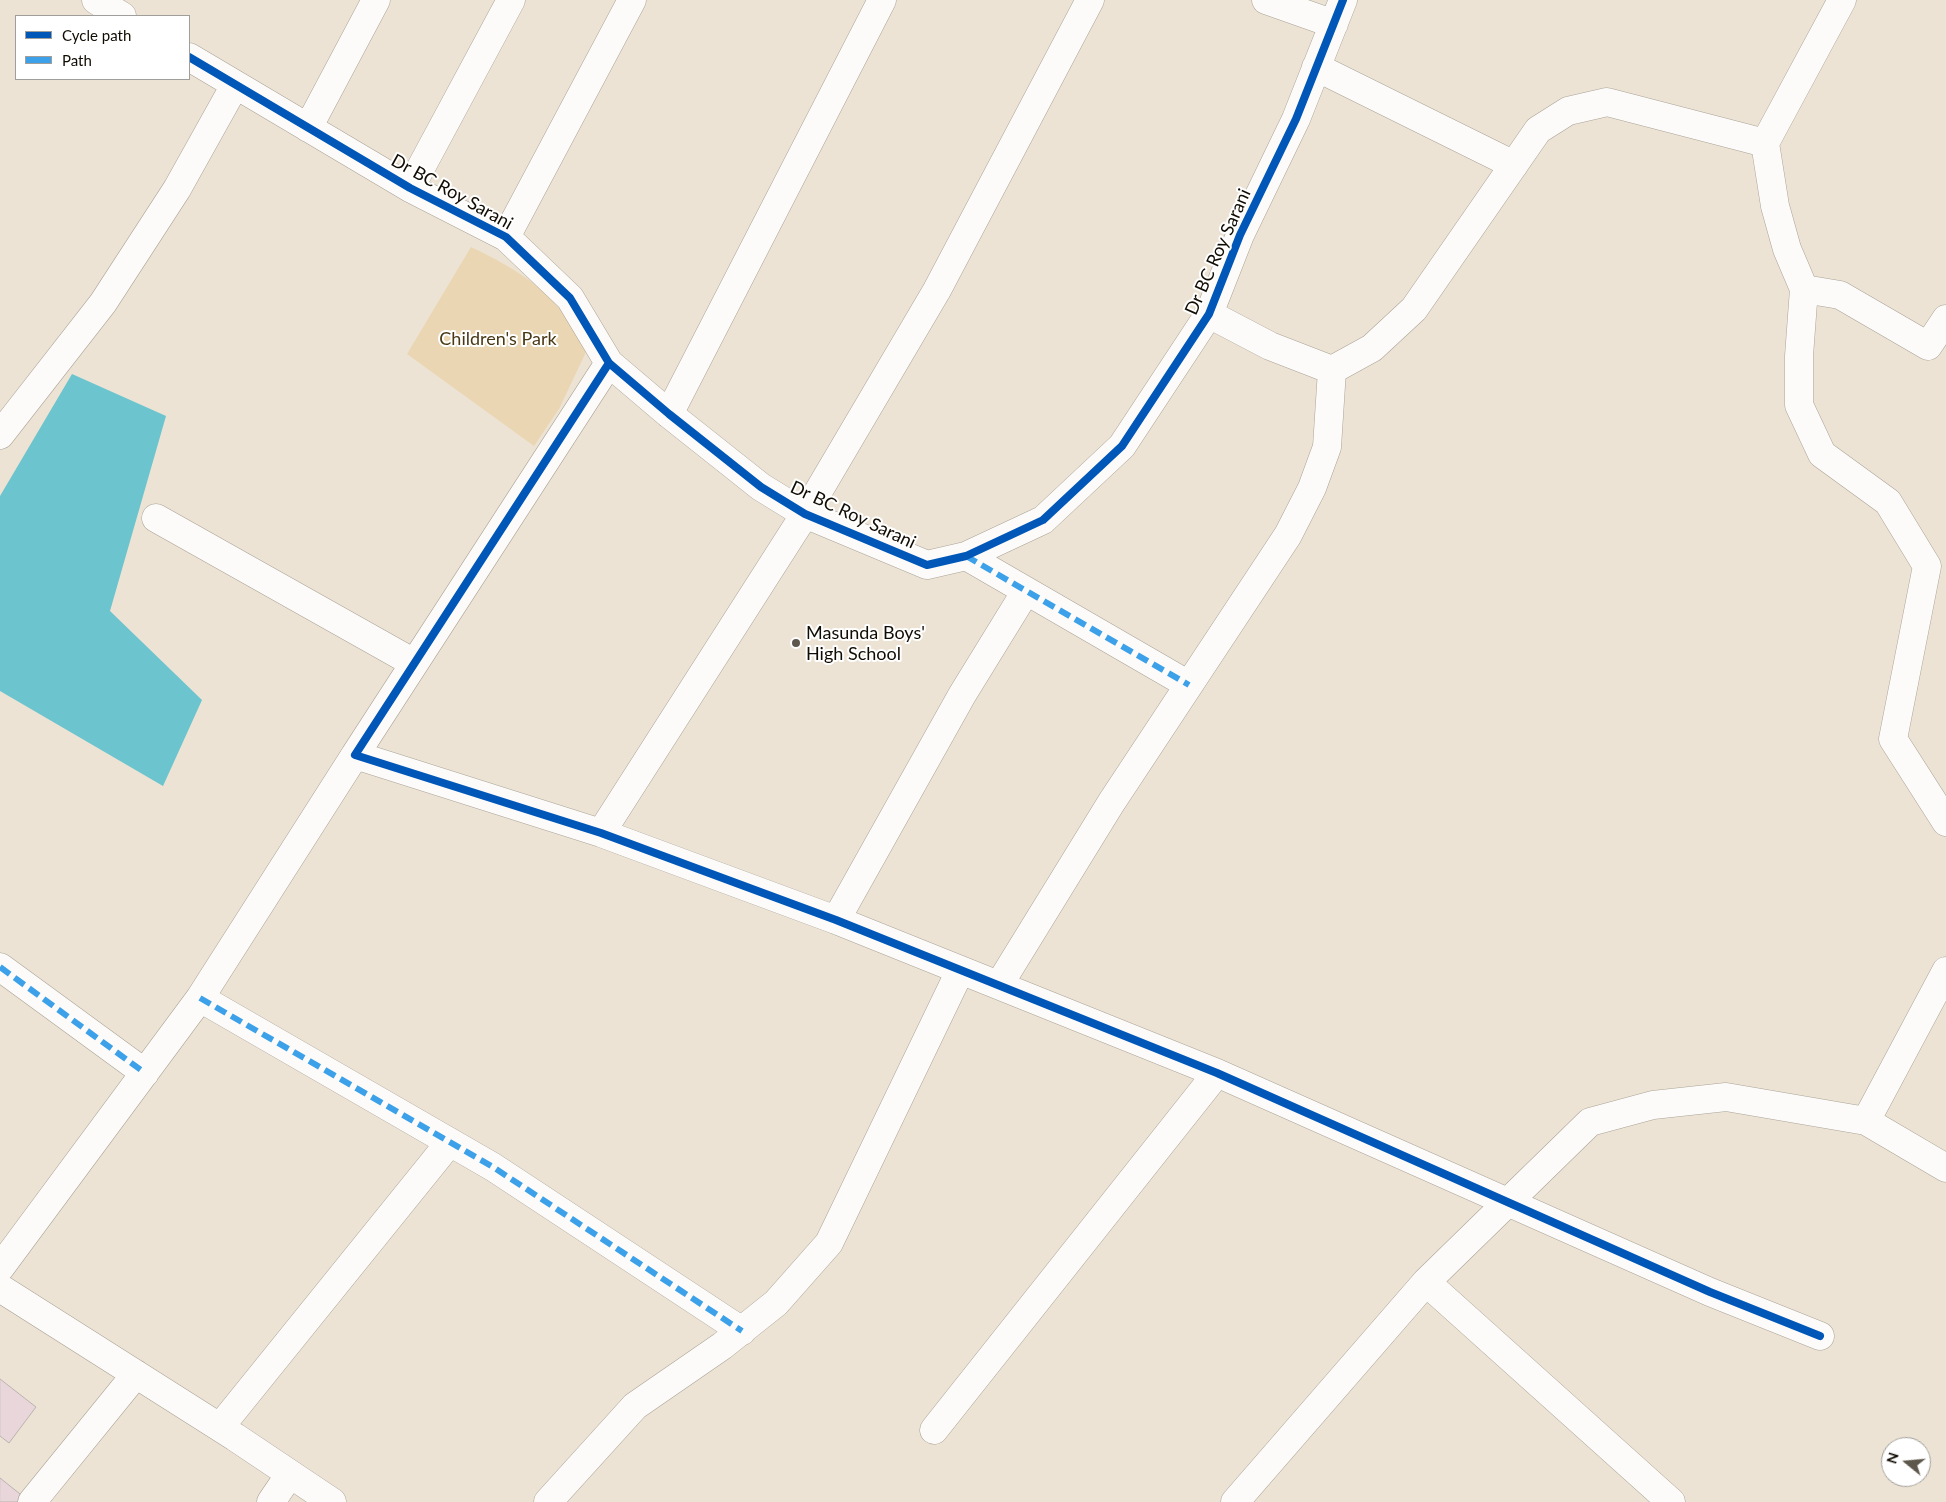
<!DOCTYPE html>
<html>
<head>
<meta charset="utf-8">
<style>
  body { margin:0 }
  #map { position:relative; width:1946px; height:1502px; overflow:hidden; background:#ece3d4; font-family:Lato,sans-serif }
  canvas { display:block }
  .legend { position:absolute; left:15px; top:15px; width:175px; height:65px; box-sizing:border-box; background:#fff; border:1px solid #a09e9a; margin:0; padding:6px 9px; list-style:none; font-size:15px; color:#110c03 }
  .legend li { display:flex; align-items:center; gap:10px; height:25px }
  .legend b { width:25px; border:1px solid #a09e9a }
  .north { position:absolute; left:1881px; top:1437px; width:50px; height:50px; box-sizing:border-box; background:#fff; border:1px solid #a09e9a; border-radius:50%; rotate:287deg; font-size:14px; font-weight:700; line-height:20px; text-align:center; color:#110c03 }
  .north::after { content:''; display:block; margin:auto; width:18px; height:22px; background:#5e574c; clip-path:polygon(50% 0,100% 100%,50% 72%,0 100%) }
</style>
</head>
<body>
<div id="map">
<canvas width="1946" height="1502"></canvas>
<ul class="legend">
<li><b style="height:6px;background:#0057b8"></b>Cycle path</li>
<li><b style="height:6px;background:#3da1e9"></b>Path</li>
</ul>
<div class="north">N</div>
</div>
<script>
const ctx = document.querySelector('canvas').getContext('2d');
ctx.lineJoin = 'round';
function fill(path, color) {
  ctx.fillStyle = color;
  ctx.fill(path, 'evenodd');
}
function strokePath(path, color, width, dash) {
  ctx.strokeStyle = color;
  ctx.lineWidth = width;
  ctx.lineCap = dash ? 'butt' : 'round';
  ctx.setLineDash(dash || []);
  ctx.stroke(path);
}
function write(font, color, halo, rows, align = 'center') {
  ctx.font = font + ' Lato,sans-serif';
  ctx.lineWidth = 4;
  ctx.setLineDash([]);
  ctx.textBaseline = 'middle';
  ctx.strokeStyle = halo;
  ctx.fillStyle = color;
  for (const [text, x, y, turn = 0] of rows) {
    ctx.save();
    ctx.translate(x, y);
    ctx.rotate((+turn || 0) * Math.PI / 180);
    ctx.textAlign = isNaN(turn) ? turn : align;
    if (halo) ctx.strokeText(text, 0, 0);
    ctx.fillText(text, 0, 0);
    ctx.restore();
  }
}
const green = new Path2D(`
  M471,247c33,16 65,33 89,62 10,13 18,29 26,43l-27,57 -25,37 -127,-92z`);
const water = new Path2D(`
  M72,374l94,42 -56,195 92,89 -39,86 -163,-95v-195z`);
const building = new Path2D(`
  M0,1379l36,28 -27,36 -9,-7z
  M0,1478l25,20 -3,4h-22z`);
const minor = new Path2D(`
  M96,0l26,16
  M1266,0l68,24
  M1842,0l-77,143 10,63 12,43 17,40 36,6 88,51 18,-27
  M189,57l221,131 96,49 64,61 39,65 60,51 92,73 44,27 122,51 39,-9 77,-36 79,-74 87,-132 31,-79 56,-116 47,-119
  M1316,67l198,98
  M308,128l68,-128
  M410,188l101,-188
  M506,237l126,-237
  M1804,289l-5,67v49l23,49 66,48 39,64 -34,173 53,83
  M1209,314l61,32 62,24 40,-22 42,-39 124,-179 30,-19 39,-9 158,41
  M609,363l-254,392 246,78 235,87 381,153 493,219 110,44
  M669,414l213,-414
  M0,435l103,-132 74,-114 58,-104
  M156,518l258,145
  M966,556l223,129
  M601,833l204,-319 132,-224 153,-290
  M836,920l126,-225 64,-104
  M0,967l145,106
  M999,985l112,-182 177,-268 24,-47 15,-41 5,-77
  M200,998l293,169 249,164
  M1866,1121l80,-150
  M0,1268l200,-270 155,-243
  M1426,1282l245,220
  M0,1288l235,149 97,65
  M220,1427l230,-285
  M934,1430l283,-357
  M32,1502l104,-128
  M271,1502l19,-28
  M548,1502l87,-96 87,-60 54,-43 53,-60 131,-272
  M1235,1502l191,-220 164,-160 63,-17 73,-8 140,24 80,47`);
const quiet = new Path2D(`
  M966,556l223,129
  M0,967l145,106
  M200,998l293,169 249,164`);
const cycleway = new Path2D(`
  M189,57l221,131 96,49 64,61 39,65 60,51 92,73 44,27 122,51 39,-9 77,-36 79,-74 87,-132 31,-79 56,-116 47,-119
  M609,363l-254,392 246,78 235,87 381,153 493,219 110,44`);
const markers = [
  [796,643,5,"#5e574c"]
];
const streetNames = [
  ["Dr BC Roy Sarani",452,192,29],
  ["Dr BC Roy Sarani",1218,252,-66],
  ["Dr BC Roy Sarani",853,515,25]
];
const parkNames = [
  ["Children's Park",498,339]
];
const poiNames = [
  ["Masunda Boys'",806,633],
  ["High School",806,654]
];
fill(green, '#ead6b3');
fill(water, '#6bc4ce');
fill(building, '#e8d6db');
strokePath(building, '#bbb2af', 1);
strokePath(minor, '#aaa397', 29);
strokePath(minor, '#fcfbf9', 28);
strokePath(quiet, '#3da1e9', 6, [12, 6]);
strokePath(cycleway, '#0057b8', 8);
for (const [x, y, r, color] of markers) {
  const dot = new Path2D();
  dot.arc(x, y, r, 0, 2 * Math.PI);
  ctx.fillStyle = color;
  ctx.fill(dot);
  strokePath(dot, '#fff', 2);
}
write('18px', '#110c03', '#fff', streetNames);
write('18px', '#4a3814', '#fff', parkNames);
write('18px', '#110c03', '#fff', poiNames, 'left');
</script>
</body>
</html>
